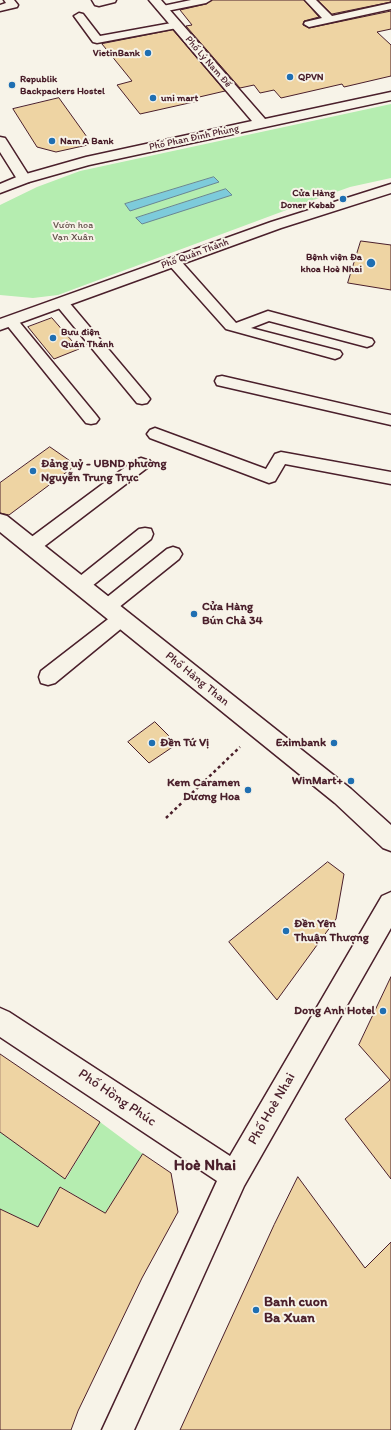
<!DOCTYPE html>
<html>
<head>
<meta charset="utf-8">
<style>
  body { margin:0 }
  canvas { display:block; background:#f7f3e8 }
</style>
</head>
<body>
<canvas width="391" height="1430"></canvas>
<script>
const ctx = document.querySelector('canvas').getContext('2d');
ctx.lineJoin = 'round';
function fill(path, color) {
  ctx.fillStyle = color;
  ctx.fill(path, 'evenodd');
}
function strokePath(path, color, width, dash) {
  ctx.strokeStyle = color;
  ctx.lineWidth = width;
  ctx.lineCap = dash ? 'butt' : 'round';
  ctx.setLineDash(dash || []);
  ctx.stroke(path);
}
function write(font, color, halo, rows, align = 'center') {
  ctx.font = font + ' Itim,sans-serif';
  ctx.lineWidth = 4;
  ctx.setLineDash([]);
  ctx.textBaseline = 'middle';
  ctx.strokeStyle = halo;
  ctx.fillStyle = color;
  for (const [text, x, y, turn = 0] of rows) {
    ctx.save();
    ctx.translate(x, y);
    ctx.rotate((+turn || 0) * Math.PI / 180);
    ctx.textAlign = isNaN(turn) ? turn : align;
    if (halo) ctx.strokeText(text, 0, 0);
    ctx.fillText(text, 0, 0);
    ctx.restore();
  }
}
const green = new Path2D(`
  M391,104v74l-41,9 -42,15 -250,93 -25,3 -33,-3v-90l37,-18 43,-16z
  M100,1122l43,32 -38,59 -44,-26 -23,40 -38,-18v-77l66,47z`);
const water = new Path2D(`
  M214,177l5,5 -89,29 -5,-7z
  M226,189l6,6 -90,29 -6,-6z`);
const building = new Path2D(`
  M212,0h92l15,17 -15,4 -1,4 6,3 82,-17v18l-14,3 14,13v31l-47,11 -2,-3 -61,14 -7,-8 -14,3 -6,-8 -14,3 -54,-62 6,-1 -12,-15 26,-6z
  M318,0h73v2l-59,12z
  M173,30l52,61 -30,7 3,3 -58,13 -23,-29 15,-4 -30,-37z
  M59,98l33,46 -36,8 -19,-5 -24,-38z
  M361,241l30,4v45l-43,-7z
  M52,318l27,31 -25,10 -26,-32z
  M50,447l26,18 -67,50 -9,-2v-30z
  M155,722l22,22 -28,19 -21,-21z
  M328,862l16,12 -8,45 -59,81 -48,-58z
  M391,977v202l-46,-60 45,-39 -31,-35z
  M0,1054l100,68 -35,57 -65,-47z
  M143,1154l28,19 7,39 -36,66 -64,133 -7,19h-71v-221l38,18 22,-40 45,26z
  M298,1177l67,91 26,-26v188h-211l94,-205z`);
const path = new Path2D(`
  M166,818l74,-71`);
const lane = new Path2D(`
  M4,0h10l4,5 -1,2 -17,4v-6l6,-2z
  M92,0h24l-1,2 -16,4 -4,-1z
  M191,0h20l-5,3 -44,9 -5,-3 1,-2z
  M305,0h11l16,16 59,-13v6l-82,18 -5,-3 1,-2 17,-4z
  M79,13l4,1 17,22 77,-14 5,3 -5,3 -80,15 -4,-1 -19,-26z
  M174,258l5,1 57,64 32,-12 104,28 2,3 -2,3 -5,2 -98,-26 -18,7 89,23 2,3 -2,3 -5,2 -109,-30 -57,-64 -2,-3 2,-3z
  M62,299l5,1 80,95 3,4 -3,4 -5,1 -5,-1 -80,-97 -2,-3 2,-3z
  M11,316l5,2 80,97 3,4 -3,4 -5,1 -5,-1 -80,-99 -2,-3 2,-3z
  M222,376l169,39v10l-174,-40 -2,-4 2,-4z
  M155,428l111,41 9,-15 6,-2 110,20v12l-106,-20 -10,17 -6,2 -119,-45 -3,-4 3,-4z
  M141,458l6,2 2,4 -2,4 -109,83 -6,2 -6,-2 -2,-5 2,-5 109,-81z
  M145,528l6,1 2,5 -2,5 -64,51 -6,2 -6,-2 -3,-5 3,-5 64,-51z
  M173,547l6,2 3,5 -3,5 -66,53 -6,2 -6,-2 -3,-5 3,-5 66,-53z
  M122,611l6,2 3,5 -3,5 -73,60 -7,2 -7,-2 -2,-6 2,-6 75,-58z`);
const street = new Path2D(`
  M0,137l5,1 2,3 24,38 -2,3h-10l-2,-3 -17,-27z
  M391,892v36l-147,258 -110,244h-32l115,-249 -217,-144v-29l9,4 221,144 152,-260z`);
const secondary = new Path2D(`
  M149,0h12l104,119 126,-27v8l-302,65 -60,17 -29,11v-9l19,-8 67,-19 166,-36z
  M391,184v9l-110,35 -281,102v-11l271,-97z
  M0,514l7,2 344,273 40,36v26l-8,-3 -48,-45 -335,-271z`);
const markers = [
  [148,53,4,"#1f6fb2"],
  [290,77,4,"#1f6fb2"],
  [12,85,4,"#1f6fb2"],
  [153,98,4,"#1f6fb2"],
  [52,141,4,"#1f6fb2"],
  [343,199,4,"#1f6fb2"],
  [371,263,5,"#1f6fb2"],
  [53,338,4,"#1f6fb2"],
  [33,471,4,"#1f6fb2"],
  [194,614,4,"#1f6fb2"],
  [152,743,4,"#1f6fb2"],
  [334,743,4,"#1f6fb2"],
  [351,781,4,"#1f6fb2"],
  [248,790,4,"#1f6fb2"],
  [286,931,4,"#1f6fb2"],
  [383,1011,4,"#1f6fb2"],
  [256,1310,4,"#1f6fb2"]
];
const farPoinames = [
  ["VietinBank",140,53,"right"],
  ["QPVN",298,77],
  ["Republik",20,79],
  ["Backpackers Hostel",20,91],
  ["uni mart",161,98],
  ["Nam A Bank",60,141],
  ["Cửa Hàng",335,193,"right"],
  ["Doner Kebab",335,205,"right"],
  ["Bệnh viện Đa",362,257,"right"],
  ["khoa Hoè Nhai",362,269,"right"],
  ["Bưu điện",61,332],
  ["Quán Thánh",61,344]
];
const farStreetnames = [
  ["Phố Lý Nam Đế",208,62,49],
  ["Phố Phan Đình Phùng",194,138,-12],
  ["Phố Quán Thánh",195,254,-20]
];
const farParknames = [
  ["Vườn hoa",73,225],
  ["Vạn Xuân",73,237]
];
const poiNames = [
  ["Đảng uỷ - UBND phường",41,464],
  ["Nguyễn Trung Trực",41,478],
  ["Cửa Hàng",202,607],
  ["Bún Chả 34",202,621],
  ["Đền Tứ Vị",160,743],
  ["Eximbank",326,743,"right"],
  ["WinMart+",343,781,"right"],
  ["Kem Caramen",240,783,"right"],
  ["Dương Hoa",240,797,"right"],
  ["Đền Yên",294,924],
  ["Thuận Thượng",294,938],
  ["Dong Anh Hotel",375,1011,"right"]
];
const streetNames = [
  ["Phố Hàng Than",197,679,39]
];
const nearStreetnames = [
  ["Phố Hồng Phúc",117,1098,34],
  ["Phố Hoè Nhai",272,1109,-60]
];
const nearPoinames = [
  ["Banh cuon",264,1302],
  ["Ba Xuan",264,1318]
];
const nearNeighbourhoodnames = [
  ["Hoè Nhai",205,1166]
];
fill(green, '#b5edb0');
fill(water, '#7dcbdb');
strokePath(water, '#698695', 1);
fill(building, '#eed4a3');
strokePath(building, '#4a1f2b', 1);
strokePath(lane, '#4a1f2b', 3);
strokePath(street, '#4a1f2b', 3);
strokePath(secondary, '#4a1f2b', 3);
strokePath(path, '#4a1f2b', 2.5, [3, 3]);
fill(lane, '#f7f3e8');
fill(street, '#f7f3e8');
fill(secondary, '#f7f3e8');
for (const [x, y, r, color] of markers) {
  const dot = new Path2D();
  dot.arc(x, y, r, 0, 2 * Math.PI);
  ctx.fillStyle = color;
  ctx.fill(dot);
  strokePath(dot, '#f7f3e8', 1.5);
}
write('bold 10px', '#4a1f2b', '#f7f3e8', farPoinames, 'left');
write('10px', '#4a1f2b', '#f7f3e8', farStreetnames);
write('10px', '#65524c', '#f7f3e8', farParknames);
write('bold 12px', '#4a1f2b', '#f7f3e8', poiNames, 'left');
write('12px', '#4a1f2b', '#f7f3e8', streetNames);
write('14px', '#4a1f2b', '#f7f3e8', nearStreetnames);
write('bold 14px', '#4a1f2b', '#f7f3e8', nearPoinames, 'left');
write('bold 16px', '#4a1f2b', '#f7f3e8', nearNeighbourhoodnames);
</script>
</body>
</html>
